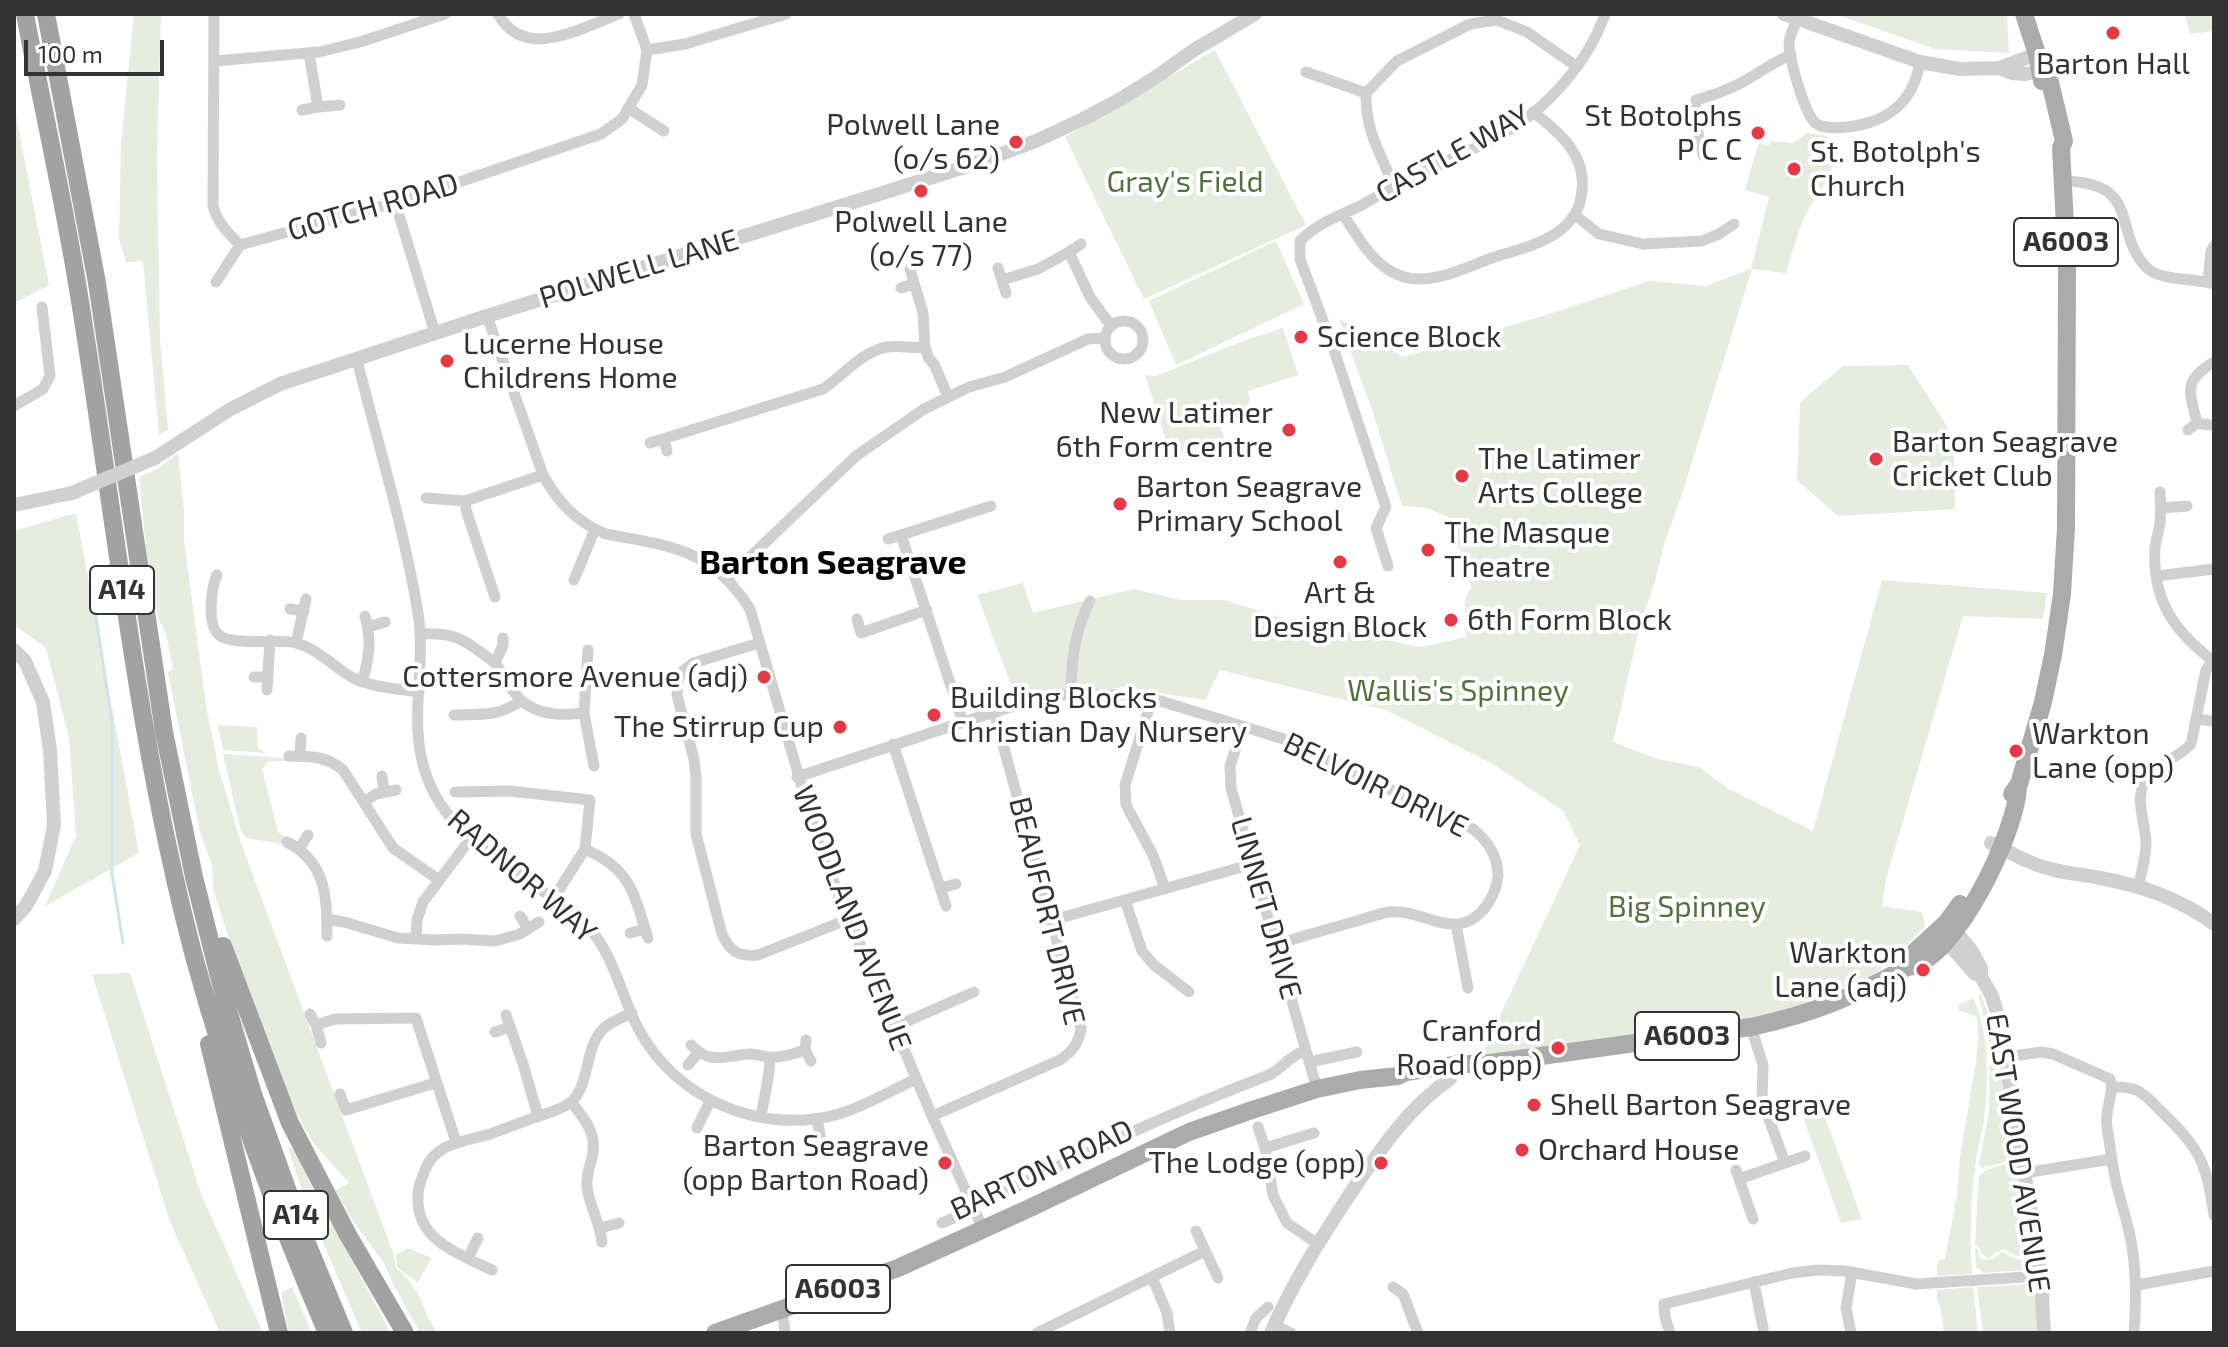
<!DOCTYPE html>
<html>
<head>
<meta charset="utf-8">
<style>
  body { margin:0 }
  #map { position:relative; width:2228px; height:1347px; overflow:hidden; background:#fff; font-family:"Exo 2",sans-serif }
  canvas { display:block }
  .frame { position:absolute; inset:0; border:16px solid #333; pointer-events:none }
  .scale { position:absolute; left:24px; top:40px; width:140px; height:36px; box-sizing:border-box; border:4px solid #333; border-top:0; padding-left:10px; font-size:24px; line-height:28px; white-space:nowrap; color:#333; -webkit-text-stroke:6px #fff; paint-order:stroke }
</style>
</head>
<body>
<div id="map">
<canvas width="2228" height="1347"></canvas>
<div class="frame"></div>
<div class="scale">100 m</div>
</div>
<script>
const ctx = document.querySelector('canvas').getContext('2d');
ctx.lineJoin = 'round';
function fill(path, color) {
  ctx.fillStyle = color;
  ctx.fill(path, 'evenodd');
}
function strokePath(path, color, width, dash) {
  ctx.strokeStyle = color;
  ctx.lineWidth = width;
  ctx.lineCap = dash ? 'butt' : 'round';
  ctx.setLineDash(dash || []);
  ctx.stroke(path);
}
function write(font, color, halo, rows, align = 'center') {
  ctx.font = font + ' "Exo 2",sans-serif';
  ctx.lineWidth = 8;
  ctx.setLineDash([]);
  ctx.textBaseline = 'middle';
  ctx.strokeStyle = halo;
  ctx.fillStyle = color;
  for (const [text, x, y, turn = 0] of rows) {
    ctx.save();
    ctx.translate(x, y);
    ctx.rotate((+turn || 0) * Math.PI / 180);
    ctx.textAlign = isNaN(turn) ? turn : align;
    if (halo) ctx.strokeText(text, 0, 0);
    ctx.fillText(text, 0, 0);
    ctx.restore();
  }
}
const green = new Path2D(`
  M134,14h27l-4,144 3,181 8,91 -9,5 -16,-174 -17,1 -7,-24 2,-93z
  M1835,14h172l2,39 -74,-4z
  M2185,14h29v17l-24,3z
  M1215,50l91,175 -162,74 -79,-162z
  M14,105l35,180 -35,18z
  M1807,133l20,3c18,30 -6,51 -20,76 -9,18 -15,41 -21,61l-34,-4 -70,225 -18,50 -10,41 -13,36 -28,121 45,17 41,8 30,22 84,42 69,-251 165,13 -4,26 -80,-3 -77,263 -4,27 40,6 3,14 -22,23 -29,26 -96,40 -293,42 -1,-7 96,-205 -17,-34 -72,-48 -105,-53 -166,-40 -15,30 -82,-13 -52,7 -7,-4 -48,8 -39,-103 46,-12 10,30 101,-24 46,11h45l56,18 140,29 45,-10 -1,-38 6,-12 -21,-69 -23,-10 -25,-2 -29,-93 -34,-94 64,38 143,-42 103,-34 57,5 45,-17 18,-72 -24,-7 13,-46 11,1 3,-4 21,2z
  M1276,241l28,63 -128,61 -27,-64z
  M1283,328l15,47 -50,16 2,11 -5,5 -28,9 8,24 -54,16 -26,-81 11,1 87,-35z
  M1908,365l46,73 1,71 -117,7 -41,-36 3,-78 43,-36z
  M178,453l6,59v28l22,166 13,64 22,73 152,410 3,15c11,9 18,18 24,30 6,12 9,26 18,35h-18l-26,-47 -10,-23 -31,-42 -18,-31 14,-7 -35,-39 -17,-30 -33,-77 -33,-91 -18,-58 -1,-23 -12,-33 -32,-159 5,-4 -7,-35 -8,-16 -9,-40 -10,-101 20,-9z
  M76,513l63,340 -94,53 31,-70 -7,-98 -23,-90 -32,-23v-94z
  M218,725l39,2 1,21 8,5 -43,-3z
  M223,754l63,4v3h-17l-7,8 16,63 9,6 -4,6 -36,-6 -6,-6z
  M130,973l71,221 62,139h-43l-51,-114 -77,-245z
  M1981,994l17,48 -7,1c-9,-12 -6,-32 -13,-47z
  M1973,998c17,33 16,91 10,128 -2,14 -7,28 -8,42 -5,35 -5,71 -3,106l-35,2v-11l3,-5 5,-1 12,-65 3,-37 16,-95 2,-23 -1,-22 -18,-7 -1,-5z
  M1999,1047l18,112 -35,9 -3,-4 10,-52 1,-59 2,-5z
  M1817,1095l45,124 -21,4 -43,-120z
  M287,1146l9,5 13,30 82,152h-29l-52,-121z
  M2018,1162l15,96 -17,-2 -13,-7 -15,9 -6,-4 -3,-8 -4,-1 4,-69c9,-9 26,-12 39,-14z
  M408,1248l23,10 -13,25 -21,-16 -1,-12z
  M1975,1248l4,2 -1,5 4,5 11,-1 9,-7 14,7 15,2v5l-5,4 -42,3 -8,-6z
  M2029,1284l6,4 4,45h-56l-6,-46z
  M292,1287l20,46h-23l-8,-40z
  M1973,1287l5,46h-34l-4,-28 -3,-3v-12z`);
const stream = new Path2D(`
  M93,597l19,126v151l11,69`);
const minor = new Path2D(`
  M214,14l-1,192c5,17 14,26 27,39l175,-48 186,-63 21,-15 20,-34 5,-35 -13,-36
  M498,14c27,48 82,14 121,0
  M1797,19c-3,8 -7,15 -8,24 0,14 16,75 28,81 8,5 22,4 31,3 40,-5 65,-24 72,-65
  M647,50l38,-6 101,-30
  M214,61l105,-9 41,-10 85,-28
  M1306,72l60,21
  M318,107l22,-2
  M628,108l36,23
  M302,110l16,-3 -9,-54
  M1703,155l-9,-40 2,-15c15,-4 29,-9 43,-16 18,-9 33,-22 52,-29
  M2064,181c79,2 47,50 83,87 14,13 48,10 67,16
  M1394,186c-14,-33 -29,-56 -28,-93l31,-32 73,-37 27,-4 30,12 49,34
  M395,202l40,131
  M1343,214c15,23 30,52 58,62 29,10 61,-7 88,-17 23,-8 49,-13 69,-27 12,-9 21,-20 23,-35 8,-39 -19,-63 -48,-85
  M1575,215l24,19 44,10 59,-3 17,-7 15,-10
  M1081,244l-12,8 21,45 21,29
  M998,268l8,25
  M910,269l13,44 2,34 3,10 7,9 13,31
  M1002,280l36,-11 31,-17
  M216,282l24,-37
  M2208,282l3,-31 3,-5
  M901,288l13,-4
  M487,316l56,159c15,27 33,47 63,59 65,12 106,15 144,75l71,243 111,264 51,113
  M1105 340a19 19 0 1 1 38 0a19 19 0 1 1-38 0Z
  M357,360c21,84 47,168 61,253 9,58 -12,111 10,167 22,56 80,86 126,119 12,9 27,19 37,31 23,27 31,67 47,98 37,71 123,108 201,86 26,-8 52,-23 77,-35
  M14,406l29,-17 7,-13 -8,-69
  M2197,423c-7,-31 -15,-42 17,-61
  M2188,430l9,-7 12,2
  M664,439l3,12
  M650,443l173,-54c21,-14 38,-37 64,-42 13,-2 25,2 38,0
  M2160,492c1,10 1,21 0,31 -1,8 -4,16 -5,25 -3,51 18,82 57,112
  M426,498l39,3 78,-26
  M465,501l1,9 29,87
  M2161,508l26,-2
  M888,539l13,-4
  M1388,566l-12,-38 10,-21 -51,-154 -35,-94v-18c17,-18 40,-25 62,-36 16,-9 32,-19 48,-27 31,-15 64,-28 94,-45 43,-24 85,-72 101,-119
  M217,575c-6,13 -10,48 1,59 12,13 59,4 78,9 22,6 38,24 57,35 21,10 44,10 66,14
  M2157,576l57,-7
  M727,579l129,-123 68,-47 45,-22 36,-10 83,-38 17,-1
  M574,580l21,-51
  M290,609l14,2
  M857,619l4,14 66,-23
  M368,627l17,-5
  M420,634c26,-1 38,1 59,17 7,5 14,9 19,16 9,14 16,30 31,39 17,10 36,9 55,7l10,53
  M296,643l10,-44
  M759,643l-66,20 -10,8 -5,9 -1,15 17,64 2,18v57l26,100c8,18 17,23 36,21l91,-36
  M495,663l8,-18v-7
  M254,677h14
  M362,682c7,-22 10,-43 3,-66
  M267,690l3,-50
  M1071,694c0,-31 4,-65 19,-93
  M1152,699l-27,86 1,20 27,50 12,34
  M584,713l4,-63
  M454,715c28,-1 43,2 67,-14
  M2196,719l18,2
  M963,722l-62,-187 90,-29
  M1243,726l-13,40 1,22 86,301
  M893,744l53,162
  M289,756c20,0 38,0 54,14l50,78 46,32
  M300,756l1,-18
  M382,776l2,16
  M797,777l197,-65 51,-15 26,-3 70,1 146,45 186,89c15,12 25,27 25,47 -1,11 -5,20 -11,29 -30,41 -62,3 -98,7 -12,2 -24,7 -36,10 -25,7 -51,15 -77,22
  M455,792l55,-1 80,9 -5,49 -32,50
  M364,802l12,-8 20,-4
  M287,842c39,20 40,55 40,94
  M299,849l9,-14
  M585,849c9,5 19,9 27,16 23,18 27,47 36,73
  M2138,886c4,-14 8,-29 8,-44 -1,-20 -12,-45 0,-63 11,-17 32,-20 45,-35l15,-74 8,-12
  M940,888l16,-4
  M1125,900l17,51 12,14 35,27
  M520,916l8,13
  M327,919l17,3 54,16 37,2 26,-1 34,2 25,-7 19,-12
  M1053,920l200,-56
  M1456,924l12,64
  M630,933l15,-4
  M416,938l1,-18 6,-18 48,-64
  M310,1014l6,11 5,18
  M506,1015l17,49 15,52
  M316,1025l19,-6 81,-1 40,124
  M894,1027l80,-35
  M1751,1027l12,38 -1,35 23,63
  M495,1032l15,-5
  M806,1040l-1,10 6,11
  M691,1045c20,21 35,10 59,9 6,0 12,2 18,3 13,1 25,-3 37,-7
  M2007,1057l34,-5 12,2 57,25c5,16 -6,29 -3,48 3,18 5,37 9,55 5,22 13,43 16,65 5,29 4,57 2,86
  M1309,1062l48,-10
  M688,1065l10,-12
  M2112,1087c27,-1 31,6 49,24 39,38 45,50 53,104
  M340,1094l6,16 89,-27
  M571,1102c14,17 27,32 21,56 -3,9 -6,20 -5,30 3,19 13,35 15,54
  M932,1116l128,-56c13,-9 18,-16 21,-31l-87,-317
  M761,1117c3,-21 9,-39 9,-60
  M817,1118l5,28
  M1258,1127l7,21 8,47 14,28 31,21
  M697,1128l13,-27
  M1265,1148l49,-15
  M1736,1170l17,49
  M2024,1173l88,-14
  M1739,1179l66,-23
  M997,1196c91,-45 177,-85 272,-121 14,-7 21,-20 36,-24
  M942,1223l32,-14
  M600,1228l19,-5
  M1196,1231l22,47
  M468,1258l10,-20
  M492,1270c-31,-15 -74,-29 -74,-70 -1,-11 3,-20 7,-30 11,-28 39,-28 65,-36 17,-6 34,-13 52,-19 9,-3 20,-6 28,-12 21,-17 13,-56 35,-76 8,-6 18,-10 27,-14
  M1152,1277l15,36 3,20
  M1754,1282l10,51
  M2137,1285l77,-14
  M1393,1287l10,7 15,39
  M782,1309l3,24
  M1274,1325l17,8
  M1037,1333l168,-82
  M1250,1333l6,-15 12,-11
  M1670,1333l-5,-16 -1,-13 128,-31 26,-3 27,1 71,13 125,-8
  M1851,1333l-5,-25 6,-36`);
const tertiary = new Path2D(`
  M1784,14l136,48 40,7 39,-1 13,5 14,1 15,-3
  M1999,68l38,-14
  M155,458l74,-48 51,-26 207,-68 402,-125 88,-28 59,-22 47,-22 36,-19 37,-23 38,-27 61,-36
  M14,505l58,-12
  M14,650l11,11 18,41 7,48 4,75 -9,46 -19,35 -12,13
  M1991,843c18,9 36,20 56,25 15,5 32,6 48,9 44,8 83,20 119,47
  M1950,925l21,25 10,18v9l11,19 8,27 41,253 3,57
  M1940,934l34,39 7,3
  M1271,1333c21,-49 50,-95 79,-139 28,-41 58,-87 100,-115`);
const primary = new Path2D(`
  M2024,14l13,40 5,27
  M2012,794l7,-10 24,-82 10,-47 9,-61 4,-67 1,-263 -6,-116 3,-7 -15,-63 -8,-7
  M1908,962l1,-5 38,-35 13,-18
  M715,1333l183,-65 134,-61 157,-75 63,-22 65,-21 43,-9 38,-4 8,-4 54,-8h23l268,-37c60,-13 103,-30 156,-60 48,-4 111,-138 111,-182`);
const trunk = new Path2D(`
  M25,14c17,91 38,183 53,275 37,224 58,451 117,671 35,127 80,252 132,373
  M46,14l51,269 67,449 30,145 31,123 28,94 51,142 40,97
  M223,946l67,177 58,112 57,98
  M209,1044l70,289`);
const tertiaryBridge = new Path2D(`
  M72,493l83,-35`);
const markers = [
  [2113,33,8,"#e63946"],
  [1758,133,8,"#e63946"],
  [1016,142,8,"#e63946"],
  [1794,169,8,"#e63946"],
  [921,191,8,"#e63946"],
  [1301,337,8,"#e63946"],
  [447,361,8,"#e63946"],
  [1289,430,8,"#e63946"],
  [1876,459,8,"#e63946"],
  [1462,476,8,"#e63946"],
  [1120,504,8,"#e63946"],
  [1428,550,8,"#e63946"],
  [1340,562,8,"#e63946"],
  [1451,620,8,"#e63946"],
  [764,677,8,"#e63946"],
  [934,715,8,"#e63946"],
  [840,727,8,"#e63946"],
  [2016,751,8,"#e63946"],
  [1923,970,8,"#e63946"],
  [1558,1048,8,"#e63946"],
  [1534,1105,8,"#e63946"],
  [1522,1150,8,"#e63946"],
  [945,1163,8,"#e63946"],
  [1381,1163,8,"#e63946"]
];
const shields = [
  [2066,242,104],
  [122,590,64],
  [1687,1036,104],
  [296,1215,64],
  [838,1289,104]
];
const shieldNames = [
  ["A6003",2066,242],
  ["A14",122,590],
  ["A6003",1687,1036],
  ["A14",296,1215],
  ["A6003",838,1289]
];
const poiNames = [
  ["Barton Hall",2113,64,"center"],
  ["St Botolphs",1742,116,"right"],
  ["P C C",1742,150,"right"],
  ["Polwell Lane",1000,125,"right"],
  ["(o/s 62)",1000,159,"right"],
  ["St. Botolph's",1810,152],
  ["Church",1810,186],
  ["Polwell Lane",921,222,"center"],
  ["(o/s 77)",921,256,"center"],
  ["Science Block",1317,337],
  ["Lucerne House",463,344],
  ["Childrens Home",463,378],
  ["New Latimer",1273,413,"right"],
  ["6th Form centre",1273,447,"right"],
  ["Barton Seagrave",1892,442],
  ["Cricket Club",1892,476],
  ["The Latimer",1478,459],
  ["Arts College",1478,493],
  ["Barton Seagrave",1136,487],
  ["Primary School",1136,521],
  ["The Masque",1444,533],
  ["Theatre",1444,567],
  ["Art &",1340,593,"center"],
  ["Design Block",1340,627,"center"],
  ["6th Form Block",1467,620],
  ["Cottersmore Avenue (adj)",748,677,"right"],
  ["Building Blocks",950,698],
  ["Christian Day Nursery",950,732],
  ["The Stirrup Cup",824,727,"right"],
  ["Warkton",2032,734],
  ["Lane (opp)",2032,768],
  ["Warkton",1907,953,"right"],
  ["Lane (adj)",1907,987,"right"],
  ["Cranford",1542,1031,"right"],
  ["Road (opp)",1542,1065,"right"],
  ["Shell Barton Seagrave",1550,1105],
  ["Barton Seagrave",929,1146,"right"],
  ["(opp Barton Road)",929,1180,"right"],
  ["Orchard House",1538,1150],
  ["The Lodge (opp)",1365,1163,"right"]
];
const streetNames = [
  ["CASTLE WAY",1453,154,-29],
  ["GOTCH ROAD",373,207,-16],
  ["POLWELL LANE",639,269,-17],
  ["BELVOIR DRIVE",1376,785,26],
  ["RADNOR WAY",522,876,41],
  ["LINNET DRIVE",1266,908,74],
  ["BEAUFORT DRIVE",1047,911,76],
  ["WOODLAND AVENUE",852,918,69],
  ["EAST WOOD AVENUE",2018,1153,81],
  ["BARTON ROAD",1042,1170,-25]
];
const parkNames = [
  ["Gray's Field",1185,182],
  ["Wallis's Spinney",1458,691],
  ["Big Spinney",1687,907]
];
const quarterNames = [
  ["Barton Seagrave",833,563]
];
fill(green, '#e6ecdf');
strokePath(stream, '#cfe2ee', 3);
strokePath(minor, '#d0d0d0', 11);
strokePath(tertiary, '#d0d0d0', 14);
strokePath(primary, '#ababab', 18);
strokePath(trunk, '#a2a2a2', 18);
strokePath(tertiaryBridge, '#d0d0d0', 14);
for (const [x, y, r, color] of markers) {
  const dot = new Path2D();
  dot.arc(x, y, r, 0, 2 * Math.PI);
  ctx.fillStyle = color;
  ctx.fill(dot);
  strokePath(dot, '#fff', 3);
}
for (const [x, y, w] of shields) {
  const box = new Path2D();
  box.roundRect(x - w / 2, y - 24, w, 48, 6);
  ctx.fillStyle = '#fff';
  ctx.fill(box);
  strokePath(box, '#333', 2);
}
write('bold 28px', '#333', null, shieldNames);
write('30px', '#333', '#fff', poiNames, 'left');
write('30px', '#333', '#fff', streetNames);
write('30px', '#56703f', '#fff', parkNames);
write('bold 34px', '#000', '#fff', quarterNames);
</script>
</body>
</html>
